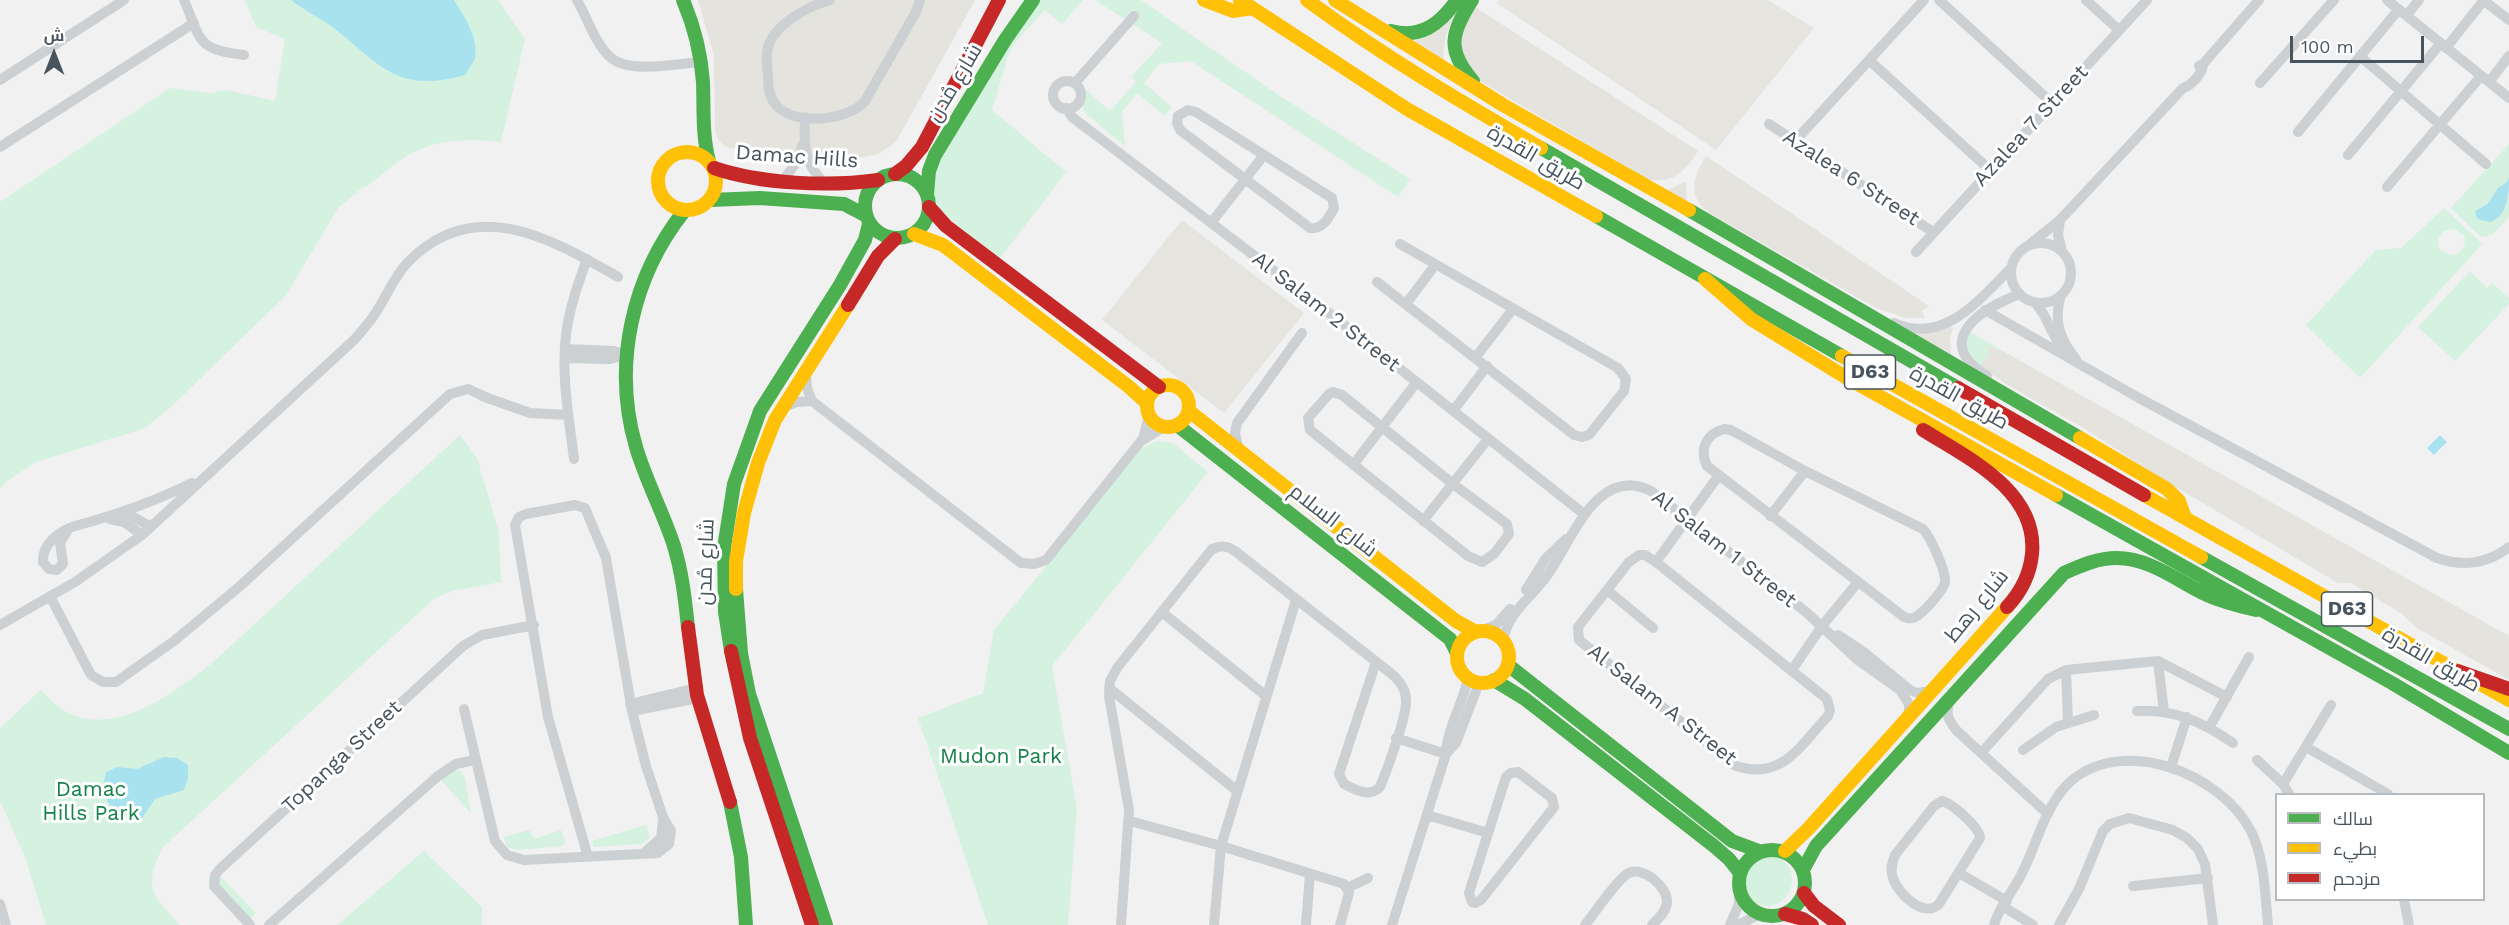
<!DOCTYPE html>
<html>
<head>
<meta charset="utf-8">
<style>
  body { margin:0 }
  #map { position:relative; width:2509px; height:925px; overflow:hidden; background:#f1f1f1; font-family:"Work Sans",Cairo,sans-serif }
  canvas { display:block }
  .legend { position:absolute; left:2275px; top:793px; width:210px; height:108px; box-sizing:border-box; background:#fff; border:2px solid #b5bbbf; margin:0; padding:8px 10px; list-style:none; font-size:18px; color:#47545e }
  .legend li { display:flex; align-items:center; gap:12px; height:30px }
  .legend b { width:30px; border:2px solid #b5bbbf }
  .north { position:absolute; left:24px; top:24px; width:60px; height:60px; -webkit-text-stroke:4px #fff; paint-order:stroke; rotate:0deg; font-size:16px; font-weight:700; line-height:24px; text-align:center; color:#47545e }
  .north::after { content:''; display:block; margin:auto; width:21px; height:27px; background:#47545e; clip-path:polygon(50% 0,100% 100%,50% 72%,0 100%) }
  .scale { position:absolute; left:2290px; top:36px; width:134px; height:27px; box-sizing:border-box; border:3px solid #47545e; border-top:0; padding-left:8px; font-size:18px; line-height:21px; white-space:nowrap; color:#47545e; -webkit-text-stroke:4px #fff; paint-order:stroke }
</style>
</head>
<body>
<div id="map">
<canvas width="2509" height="925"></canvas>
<ul class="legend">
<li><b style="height:8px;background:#4caf50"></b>سالك</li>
<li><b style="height:8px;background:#ffc107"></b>بطيء</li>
<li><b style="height:8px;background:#c62828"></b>مزدحم</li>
</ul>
<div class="north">ش</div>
<div class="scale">100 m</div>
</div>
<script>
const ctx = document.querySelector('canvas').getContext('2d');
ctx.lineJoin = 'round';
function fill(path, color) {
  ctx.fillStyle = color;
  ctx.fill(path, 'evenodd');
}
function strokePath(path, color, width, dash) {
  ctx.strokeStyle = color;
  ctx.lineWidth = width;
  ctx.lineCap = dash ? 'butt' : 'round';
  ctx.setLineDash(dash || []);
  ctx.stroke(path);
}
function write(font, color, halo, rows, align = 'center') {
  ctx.font = font + ' "Work Sans",Cairo,sans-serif';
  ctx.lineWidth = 6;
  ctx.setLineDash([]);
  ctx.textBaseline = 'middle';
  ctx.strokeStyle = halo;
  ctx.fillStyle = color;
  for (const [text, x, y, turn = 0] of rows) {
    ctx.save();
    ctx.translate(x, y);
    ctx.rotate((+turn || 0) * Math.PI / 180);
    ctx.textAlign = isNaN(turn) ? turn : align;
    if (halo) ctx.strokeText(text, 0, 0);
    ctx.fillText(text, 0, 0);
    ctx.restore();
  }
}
const commercial = new Path2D(`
  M1499,0h269l46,28 -98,122 -219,-147z
  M1182,220l122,93 -80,100 -122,-93z`);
const green = new Path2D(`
  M245,0h253l27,39 -24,103c-35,-4 -69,-3 -99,17 -12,7 -22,18 -33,26l-6,2 -25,21 -52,87 -117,114 -26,20 -107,33 -29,19 -7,7v-286l170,-114 40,5 17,-3 48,11 10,-62 -29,-12z
  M1033,0h50l-21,24 -17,-14 -27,29 -9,14 -17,57 74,62 -65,85 -7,-2 -56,-46 -6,-10v-39z
  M1095,0h46l139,96 130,83 -12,18 -207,-136 -32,3 -15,19 28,24 -7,9 -28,-23 -15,19 3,34 -39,-32 -4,-7 3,-18 25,22 26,-29 -5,-5 31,-34z
  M2509,144v34l-5,8 -8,4 -4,11 -17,10 31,-3 3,-11v20l-17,18 -11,2 -30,-29z
  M2444,208l38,36 -122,134 -54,-53 70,-75 25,-2zM2454,228l10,8 1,9 -6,8 -8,2 -12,-6 -1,-9 4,-8z
  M2470,271l17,17 5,-5 17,15v6l-54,57 -37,-34z
  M1964,328l37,22 -14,-4 3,6 -3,7 -8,6 -7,-4 -10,-28z
  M460,435l17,23 13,44 9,31 2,49 -48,9 -18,7 -273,250c-19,41 -10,46 18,77h-134l-21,-68 -25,-56v-73l41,-38c8,7 15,17 24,21 50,28 108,-18 146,-47z
  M1157,441l16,2 35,29 -156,194 25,143 -9,116h-80l-70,-207 65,-25 11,-63 148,-182z
  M450,769l10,1 5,8 6,35 -33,-36z
  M646,825l4,12 -9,7 -47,3 -2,-6z
  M529,830l5,9 27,-9 4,11 -2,5 -46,4 -10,-3 -3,-10z
  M424,851l58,56v18h-145z
  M1740 880a26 26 0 1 1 52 0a26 26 0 1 1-52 0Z
  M220,876l36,37 -9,8 -35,-37z`);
const sand = new Path2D(`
  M698,0h277l-79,142 -18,12 -21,4 -129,-10c-8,-5 -11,-8 -13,-17l-1,-76z
  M1464,0c-12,20 -22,36 -20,60l-39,-16 24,-8z
  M1472,5l226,146c-13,21 -24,32 -49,29l-176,-103 -10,-9 -8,-34z
  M1706,156l223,150 -7,5 3,7h-19l-30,-10 -167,-95c-22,-17 -16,-36 -3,-57z
  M1686,181l1,21 -21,-11z
  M1953,327l-3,12 1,15 -44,-23z
  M1986,345l15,5 508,286v44l-92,-52 -15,-14 -51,-31h-13l-179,-106 -74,-48 -81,-46 -25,-18 8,-6 3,-7z`);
const water = new Path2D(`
  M291,0h163c10,16 25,38 21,58 -2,5 -7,12 -10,17 -68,19 -83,-9 -131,-47 -14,-10 -29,-17 -43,-28z
  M2509,178c0,17 0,35 -18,44l-14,-3 -2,-8c14,-8 12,-5 21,-20 4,-6 9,-5 13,-13z
  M2440,435l7,7 -13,13 -7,-7z
  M164,757l13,1 11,7v13l-4,12 -29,9 -13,19c-29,-2 -44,-17 -36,-46l11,-5 20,2z`);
const street = new Path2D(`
  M184,0c18,42 12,49 60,55
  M577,0c10,17 18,43 33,57 19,17 65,7 90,5
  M830,0c-21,6 -53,23 -61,44 -4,10 -2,22 -1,32 0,11 1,22 9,30 18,20 71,15 88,-5l51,-89 4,-12
  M1939,0l113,103
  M2086,0l33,30
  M2387,0l122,98
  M2483,0l26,20
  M2407,15l12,-15
  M2446,48l38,-48
  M2361,57l125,107
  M1869,60l121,110
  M2199,66l4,-2 56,-64
  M0,80l124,-80
  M1053 95a14 14 0 1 1 28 0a14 14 0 1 1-28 0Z
  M2489,82l20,-26
  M1075,83l59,-67
  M2260,83l74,-83
  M1066,108l6,9 247,188 265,209
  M1188,110l8,2 136,86 2,10c-5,10 -12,22 -24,20l-130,-98 -3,-7 1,-7z
  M805,117c-1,29 -2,44 18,65
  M1769,124l164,108
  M2298,132l101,-123
  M1795,141l129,-141
  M0,147l194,-124
  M2348,155l93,-112
  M784,179l13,-17 6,-18
  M2387,187l94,-111
  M2060,220l-2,15 4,16
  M1211,223l53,-68
  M2011 273a30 30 0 1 1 60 0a30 30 0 1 1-60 0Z
  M2029,245l31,-25 123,-132c8,-2 20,-15 20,-24
  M1916,252l231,-252
  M1377,282l197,153 8,2 7,-2 35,-44 2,-12 -8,-11 -218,-124
  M2061,295c-8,25 -1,45 15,64
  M2035,302l9,13 18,36
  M1406,304l29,-39
  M1985,310l154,88 298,160c26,9 50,6 72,-11
  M1894,323c50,22 85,-23 117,-55
  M565,349l49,2 13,4
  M565,358l45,1 17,-4
  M1475,358l38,-49
  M806,374l1,14 5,13 209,162 13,1 12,-4 95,-119 23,-14
  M1987,376c-57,-35 -5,-68 33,-82
  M1333,392l9,3 111,89 54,40 2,10 -15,20 -12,8 -14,-6 -158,-126 -2,-12 21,-24z
  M482,396l48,17 38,2
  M783,407l14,-5 15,-1
  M1453,411l34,-45
  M1724,429l7,1 74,41 118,58c8,9 23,42 22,53 -1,8 -24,34 -32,36 -4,1 -5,0 -9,-1l-197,-151c-8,-17 -1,-32 17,-37z
  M1143,438l6,-22
  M1239,451l-4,-18 2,-10 65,-90
  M574,459c-5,-41 -13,-83 -8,-124 3,-26 12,-51 21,-76
  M1353,465l63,-82
  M125,512l26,15
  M1770,516l35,-45
  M110,519l14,3 18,13
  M1423,521l65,-82
  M69,528l-9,15 3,21 -6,6 -8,-1 -6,-7c-1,-18 16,-31 32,-36 41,-11 79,-24 117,-43
  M1639,555h6l11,7 171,137 3,11 -2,6c-28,29 -45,65 -92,50l-157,-126 -1,-13 51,-65z
  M1656,562l63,-87
  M1526,590l20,-32 20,-19
  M1607,590l46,38
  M50,596l41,79 12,7h13l58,-41 65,-54 211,-193 18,-5 20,9
  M1163,613l103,83
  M0,625l75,-43 67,-47 212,-195c8,-9 16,-18 23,-29 10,-16 18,-36 32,-50 67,-67 142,-22 209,16
  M1480,631l16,-6 14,-16
  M1838,635l27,18 45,37 7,3 15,-2
  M1503,641c5,-29 27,-42 43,-64 25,-33 50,-114 105,-86l155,121 53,49 41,29 9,14v11
  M2158,661l6,51
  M1792,670l30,-44 36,-44
  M2066,670l2,52
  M1109,688l127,102
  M1950,700c-5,14 -2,20 7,31l91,83
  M630,704l66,-16
  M464,709l31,132 12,14 17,5 134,-7 11,-9 2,-13 -8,-14 -17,-51 -14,-55 -26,-153 -21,-50 -10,-3 -49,9 -7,3 -4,8 33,192 40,140
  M632,711l66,-13
  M2137,711c37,-2 66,11 96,32
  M2210,726l39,-69
  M1396,738l50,16
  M2306,747l82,47
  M2023,750l33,-23 38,-12
  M1981,753l67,-74 18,-9 92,-9 69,36
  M1446,754l10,-11 23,-60
  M2257,760l26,24 6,10
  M2171,767l16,-50
  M1518,772l34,26 2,9 -73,93 -6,3 -3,-1 -3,-9 37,-116 5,-4z
  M2283,784l48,-79
  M1942,801c10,2 38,27 38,37l-41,66c-15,15 -41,-10 -46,-26 -3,-8 -1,-15 2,-23l39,-49z
  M1427,815l61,18
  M1130,821l91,25 123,38 5,9 -9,32
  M644,853l17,-15 2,-18
  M1959,873l48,28
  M2133,886l75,-8
  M1347,888l21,-10
  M2404,900l5,25
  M0,904l6,21
  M2004,907l29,18
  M250,925l-36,-39 1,-11 4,-5 244,-224 19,-11 52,-10
  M269,925l169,-149 18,-12 18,-4
  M1121,925l8,-115 -20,-114 1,-15 7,-13 95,-119c10,-4 15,-3 23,2l158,124c7,7 13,14 13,25 1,16 -19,70 -26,87 -11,11 -24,3 -36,-3l-5,-10 37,-112
  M1214,925l7,-79 75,-246
  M1306,925l4,-51
  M1392,925l54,-171c1,-26 17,-50 22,-76
  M1585,925c10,-12 30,-43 42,-51 15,-10 41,13 40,28 0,9 -9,17 -15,23
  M1730,925l9,-21v-14
  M1738,925l22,-11
  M1994,925c5,-19 22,-37 30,-56 14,-28 22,-66 47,-88 54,-46 150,-7 180,50 14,29 14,63 17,94
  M2059,925l20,-36 24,-58 7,-7 19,-6 44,12 14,8 11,11 7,15 8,61`);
const fast = new Path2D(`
  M683,0c11,26 18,53 20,82 1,26 -1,53 6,79
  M1472,0c-21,33 -26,50 1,81
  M1391,31c30,8 49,-7 66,-31
  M1541,148l417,240
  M865 206a32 32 0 1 1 64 0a32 32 0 1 1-64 0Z
  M927,194l2,-23 6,-16 70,-115 28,-40
  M710,200l50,-2 84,6 21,11
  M685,210c-53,66 -73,155 -49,237 10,34 27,65 38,99 8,26 11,53 14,81
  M1689,210l391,228
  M1596,216l246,140
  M1177,425l273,214 7,14
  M2056,495l336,188 117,70
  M2201,557l308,172
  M736,589l5,64 8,41 77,231
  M731,651l-6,-39 -1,-64 10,-64 26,-73 80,-126 25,-45 4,-16
  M1508,665l224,176 27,10
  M1494,680l31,19 189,147 15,13 11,14
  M730,802l11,55 5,68
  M1739 883a33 33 0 1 1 66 0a33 33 0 1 1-66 0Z
  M1803,870l13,-24 248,-273c18,-8 34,-15 53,-15 33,0 62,24 90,37 16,7 32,11 49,15`);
const slow = new Path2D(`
  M1204,0l29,11 19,-3
  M1240,0l167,109 189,107
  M1307,0c75,55 154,102 234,148
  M1335,0l168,105 186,105
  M658 181a29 29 0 1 1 58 0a29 29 0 1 1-58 0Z
  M914,234l29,11 185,141 19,17
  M1705,279l46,40 96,59 209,117
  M1842,356l359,201
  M1147 406a21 21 0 1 1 42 0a21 21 0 1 1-42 0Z
  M1189,411l267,210 20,11
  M2080,438l87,51 12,12 6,17
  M2144,495l365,205
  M736,589v-28l8,-48 14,-50 17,-43 73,-115
  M1457 657a26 26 0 1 1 52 0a26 26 0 1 1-52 0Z
  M1785,851l24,-23 198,-221`);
const jam = new Path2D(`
  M714,168c47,16 115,19 164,12
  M895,174l11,-8 16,-19 77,-147
  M929,207l17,19 213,161
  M848,305l30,-49 17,-17
  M1958,388l186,107
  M1923,430c45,28 115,61 109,124 -2,20 -12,39 -25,53
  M688,627l9,68 33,107
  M731,651l19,87 62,187
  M2458,671l51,18
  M1804,893l10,13 25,19
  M1785,914l18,5 9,6`);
const shields = [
  [1870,372,51],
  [2347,609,51]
];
const shieldNames = [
  ["D63",1870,372],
  ["D63",2347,609]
];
const streetNames = [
  ["شارع مُدن",955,83,-59],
  ["Azalea 7 Street",2031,126,-47],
  ["Damac Hills",797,157,4],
  ["طريق القدرة",1536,158,30],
  ["Azalea 6 Street",1851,178,33],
  ["Al Salam 2 Street",1326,312,38],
  ["طريق القدرة",1959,398,29],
  ["شارع السلام",1333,521,38],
  ["Al Salam 1 Street",1724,549,38],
  ["شارع مُدن",706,562,-88],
  ["شارع رهط",1977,606,-51],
  ["طريق القدرة",2431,660,30],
  ["Al Salam A Street",1662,705,38],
  ["Topanga Street",342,757,-43]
];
const parkNames = [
  ["Mudon Park",1001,757],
  ["Damac",91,790],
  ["Hills Park",91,814]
];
fill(commercial, '#e6e4df');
fill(green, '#d5f1df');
fill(sand, '#e5e3dd');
fill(water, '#a9e2ef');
strokePath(street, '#ccd0d2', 10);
strokePath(fast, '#4caf50', 14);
strokePath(slow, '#ffc107', 14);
strokePath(jam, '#c62828', 14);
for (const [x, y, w] of shields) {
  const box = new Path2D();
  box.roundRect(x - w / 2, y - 17, w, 34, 4.5);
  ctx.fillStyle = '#fff';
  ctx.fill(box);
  strokePath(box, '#47545e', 1.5);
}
write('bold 20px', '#47545e', null, shieldNames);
write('21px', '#47545e', '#fff', streetNames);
write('21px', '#15824a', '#fff', parkNames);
</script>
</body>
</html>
